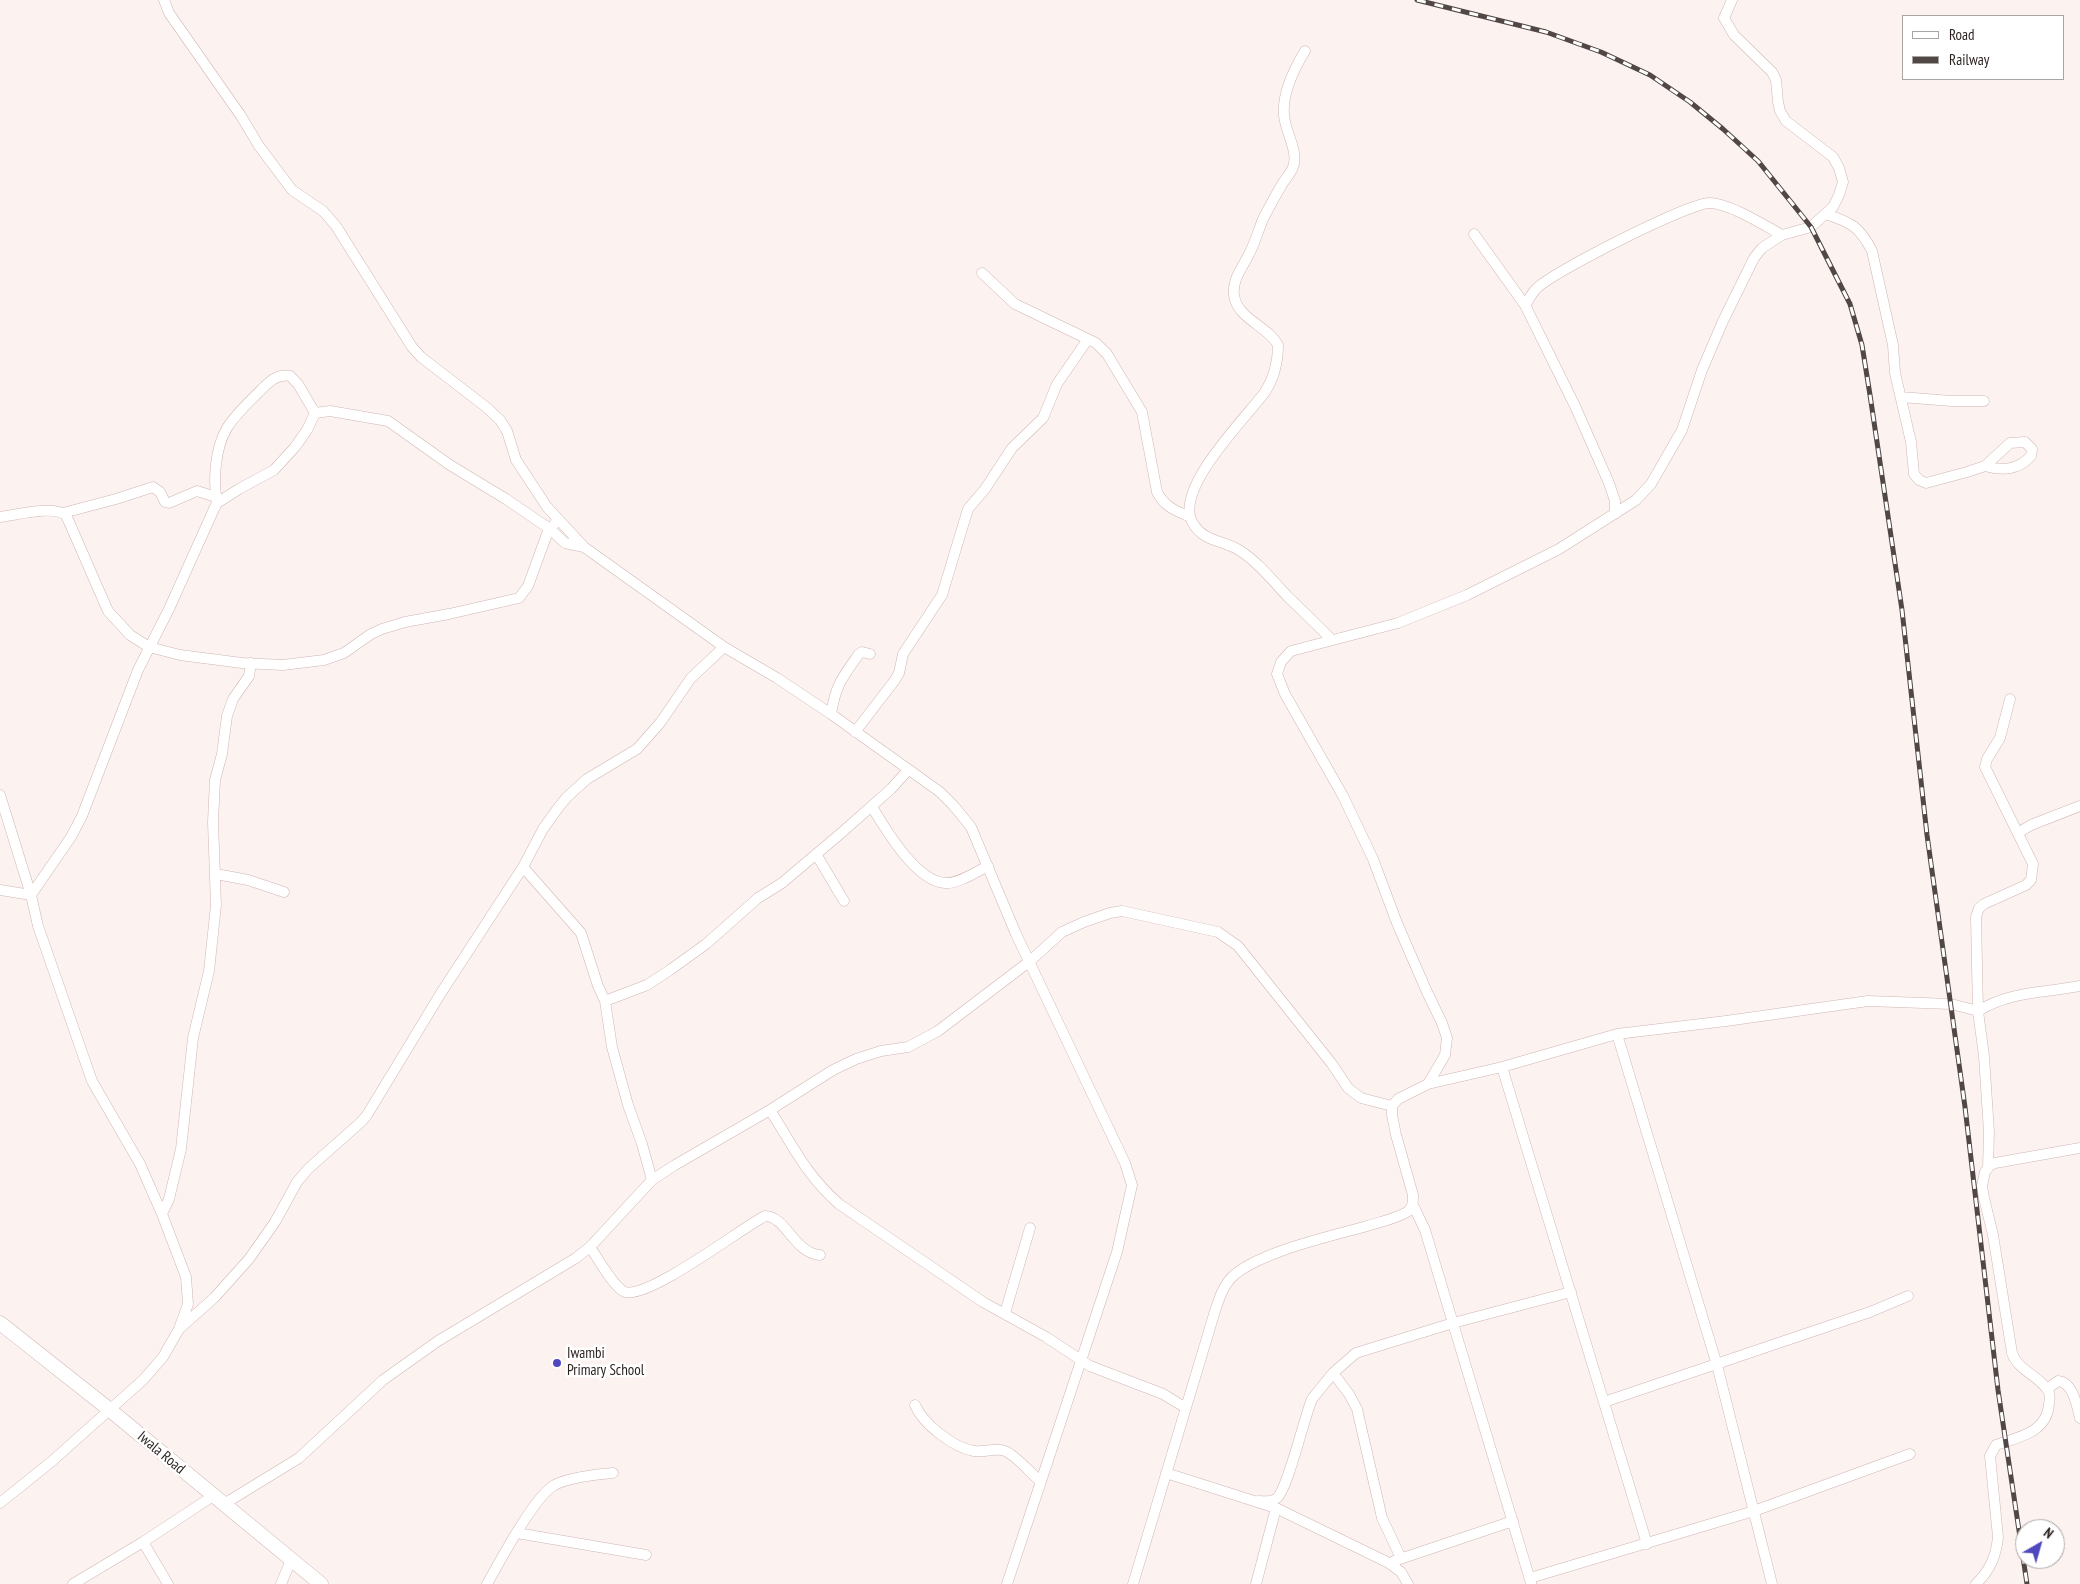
<!DOCTYPE html>
<html>
<head>
<meta charset="utf-8">
<style>
  body { margin:0 }
  #map { position:relative; width:2080px; height:1584px; overflow:hidden; background:#fcf2f0; font-family:"PT Sans Narrow",sans-serif }
  canvas { display:block }
  .legend { position:absolute; left:1902px; top:15px; width:162px; height:65px; box-sizing:border-box; background:#fff; border:1px solid #a9a5a5; margin:0; padding:6px 9px; list-style:none; font-size:15px; color:#281f1e }
  .legend li { display:flex; align-items:center; gap:10px; height:25px }
  .legend b { width:25px; border:1px solid #a9a5a5 }
  .north { position:absolute; left:2015px; top:1519px; width:50px; height:50px; box-sizing:border-box; background:#fff; border:1px solid #a9a5a5; border-radius:50%; rotate:38deg; font-size:14px; font-weight:700; line-height:20px; text-align:center; color:#281f1e }
  .north::after { content:''; display:block; margin:auto; width:18px; height:22px; background:#5048bf; clip-path:polygon(50% 0,100% 100%,50% 72%,0 100%) }
</style>
</head>
<body>
<div id="map">
<canvas width="2080" height="1584"></canvas>
<ul class="legend">
<li><b style="height:6px;background:#fff"></b>Road</li>
<li><b style="height:6px;background:#514846"></b>Railway</li>
</ul>
<div class="north">N</div>
</div>
<script>
const ctx = document.querySelector('canvas').getContext('2d');
ctx.lineJoin = 'round';
function strokePath(path, color, width, dash) {
  ctx.strokeStyle = color;
  ctx.lineWidth = width;
  ctx.lineCap = dash ? 'butt' : 'round';
  ctx.setLineDash(dash || []);
  ctx.stroke(path);
}
function write(font, color, halo, rows, align = 'center') {
  ctx.font = font + ' "PT Sans Narrow",sans-serif';
  ctx.lineWidth = 5;
  ctx.setLineDash([]);
  ctx.textBaseline = 'middle';
  ctx.strokeStyle = halo;
  ctx.fillStyle = color;
  for (const [text, x, y, turn = 0] of rows) {
    ctx.save();
    ctx.translate(x, y);
    ctx.rotate((+turn || 0) * Math.PI / 180);
    ctx.textAlign = isNaN(turn) ? turn : align;
    if (halo) ctx.strokeText(text, 0, 0);
    ctx.fillText(text, 0, 0);
    ctx.restore();
  }
}
const street = new Path2D(`
  M164,0l5,13 72,103 18,30 33,44 31,21 13,15 76,121 9,10 65,50 14,13 7,11 9,29 31,47 37,40 140,100 53,31 54,36 109,78 13,13 18,22 45,107 109,229 7,22 -15,67 -110,332
  M1305,51c-11,18 -23,42 -21,64 1,17 15,36 9,52 -2,6 -7,11 -10,16 -7,11 -13,23 -19,34 -6,13 -9,27 -16,39 -6,12 -16,24 -14,39 3,24 34,31 44,50 0,16 -4,33 -13,47 -19,26 -95,100 -71,133 11,17 29,15 45,25 19,12 34,31 49,47 15,14 29,28 44,43
  M1825,214c26,8 35,13 47,37l21,94 2,28 16,69 3,32 5,6 7,3 41,-11 18,-6 25,-23 15,-1 7,7 -1,7c-13,14 -28,15 -46,10
  M1474,234l51,71 50,101 34,77 6,18v13
  M982,273l33,31 81,39 11,11 35,58 15,80c7,14 17,18 31,24
  M1525,305c4,-5 7,-12 11,-16 16,-17 151,-85 173,-86 20,0 55,22 73,32
  M1901,397l50,4h33
  M315,413l15,-2 58,10 62,44 56,34 44,30 15,14 19,4
  M63,513l53,-14 37,-12 7,5 5,10 4,1 28,-12 19,6
  M0,517c17,-2 52,-12 66,-2l42,96 22,24 19,12 31,8 62,8 41,2 41,-5 20,-7 27,-19 11,-5 23,-7 44,-8 70,-16 9,-12 19,-52 11,-15
  M831,714c5,-30 11,-36 28,-60l3,-2 8,2
  M855,732l40,-52 4,-7 4,-19 39,-59 26,-86 17,-20 27,-41 31,-30 14,-34 31,-45
  M0,795l31,100 7,31 54,155 48,83 22,50 24,63 2,27 -9,25 -16,28 -20,23 -92,82 -51,41
  M872,807c14,23 44,74 73,76 13,1 31,-11 43,-17
  M2018,833l13,-8 49,-19
  M816,854l28,47
  M523,867l58,66 17,53 7,15 7,46 16,58 14,39 10,36
  M216,874l32,6 36,12
  M0,890l31,5 40,-58 11,-21 56,-146 31,-61 45,-100 3,-6 22,-14 35,-19 21,-23 12,-17 8,-17 -17,-29 -8,-8c-14,-3 -23,8 -32,17 -11,11 -23,22 -31,35 -12,20 -14,52 -10,75
  M605,1001l42,-16 23,-15 36,-26 52,-46 24,-15 58,-49 51,-45 17,-19
  M1617,1034l100,331 55,219
  M1502,1067l145,477
  M1428,1084l74,-17 115,-33 109,-13 142,-20 83,3 27,7c32,-20 67,-18 102,-25
  M770,1110c23,36 36,65 69,94l144,98 63,35 44,29 73,28 23,14
  M1988,1168l1,-36 -5,-76 -6,-45 -2,-94 3,-9 5,-4 42,-19 5,-5 2,-16 -48,-97 2,-8 13,-21 10,-39
  M1413,1205l12,25 106,353
  M162,1214l7,-15 12,-50 12,-111 16,-67 7,-66 -3,-83 2,-42 7,-26 5,-38 6,-17 16,-23 2,-13
  M590,1247c7,10 24,41 35,45 24,7 115,-63 140,-76 21,0 29,37 55,39
  M1005,1313l25,-85
  M179,1329l35,-31 35,-39 26,-37 22,-40 11,-13 53,-47 6,-7 74,-122 82,-126 20,-38 15,-21 9,-11 20,-18 50,-30 23,-26 31,-45 33,-31
  M1333,1373l16,21 8,15 25,109 19,40
  M2047,1389l11,-8c15,1 19,25 22,37
  M1604,1402l266,-90 38,-16
  M915,1405c8,19 39,43 59,46 10,2 22,-4 31,0 12,5 25,22 35,30
  M1166,1473l110,35 113,55 12,9 7,12
  M1258,1501c6,0 13,2 19,-3 11,-10 27,-80 35,-99l21,-26 23,-20 97,-30 118,-31
  M224,1504l75,-46 84,-78 55,-39 138,-83 14,-11 62,-67 23,-15 95,-55 63,-40 23,-11 25,-8 27,-4 30,-16 92,-70 32,-29 22,-10 26,-9 12,-2 96,21 20,14 94,118 16,24 13,10 31,8
  M517,1533l129,22
  M143,1542l25,42
  M1394,1561l119,-40
  M1530,1578l224,-67 156,-57
  M73,1584l70,-42 70,-46
  M281,1584l10,-24
  M487,1584c13,-23 46,-85 66,-98 12,-8 45,-12 60,-13
  M1133,1584l82,-273c4,-12 8,-25 17,-34 26,-25 100,-41 135,-51 13,-4 28,-7 40,-14 6,-4 6,-10 6,-17l-17,-60 -4,-20v-9l6,-7 30,-15 17,-29 2,-17 -5,-15 -15,-31 -30,-69 -24,-64 -30,-63 -58,-102 -8,-20 4,-12 10,-11 107,-28 69,-28 92,-46 77,-49 15,-16 31,-54 20,-60 21,-49 31,-63 8,-10 20,-13 29,-8 22,-20 6,-12 4,-13 -4,-14 -6,-11 -47,-36 -6,-10 -2,-9 -2,-22 -4,-8 -38,-37 -10,-17 8,-18
  M1256,1584l20,-76
  M1976,1584c14,-14 20,-27 22,-47l-8,-81 6,-11c22,-8 51,-12 53,-41 1,-5 1,-11 -2,-15 -10,-14 -29,-19 -35,-36l-19,-118 -9,-37 -2,-12 3,-14 4,-6 6,-3 85,-15`);
const secondary = new Path2D(`
  M0,1323l110,87 211,174`);
const rail = new Path2D(`
  M1417,0l129,32 55,20 49,23 40,27 33,27 35,32 33,41 20,25 39,77 12,41 8,50 32,215 25,225 38,272 33,283 29,194`);
const markers = [
  [557,1363,5,"#5048bf"]
];
const poiNames = [
  ["Iwambi",567,1354],
  ["Primary School",567,1371]
];
const streetNames = [
  ["Iwala Road",161,1453,40]
];
strokePath(street, '#cfb6b2', 11);
strokePath(secondary, '#cfb6b2', 15);
strokePath(street, '#fff', 10);
strokePath(secondary, '#fff', 14);
strokePath(rail, '#514846', 5);
strokePath(rail, '#fff', 3, [9]);
for (const [x, y, r, color] of markers) {
  const dot = new Path2D();
  dot.arc(x, y, r, 0, 2 * Math.PI);
  ctx.fillStyle = color;
  ctx.fill(dot);
  strokePath(dot, '#fff', 2);
}
write('15px', '#281f1e', '#fff', poiNames, 'left');
write('15px', '#281f1e', '#fff', streetNames);
</script>
</body>
</html>
